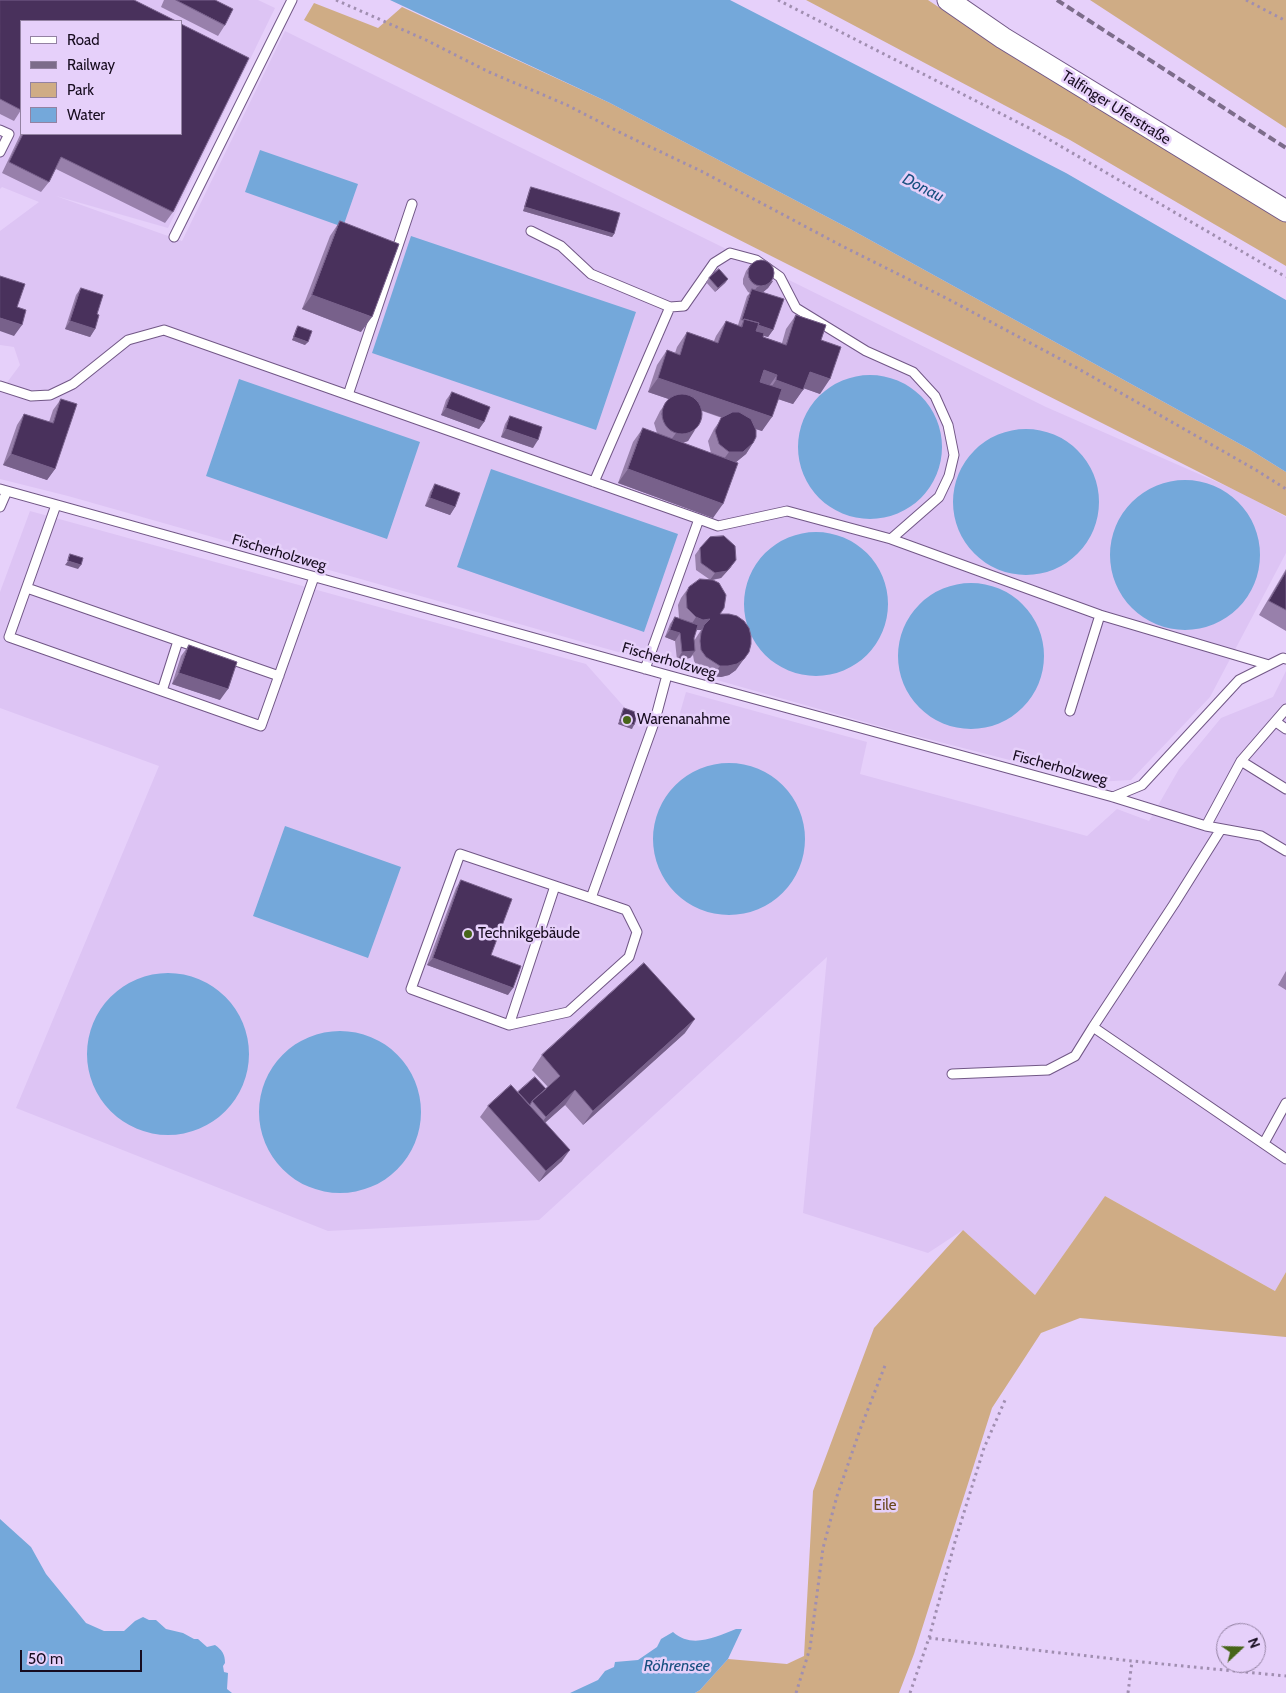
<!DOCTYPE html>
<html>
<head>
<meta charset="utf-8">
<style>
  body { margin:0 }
  #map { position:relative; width:1286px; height:1693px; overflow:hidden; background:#e6d0fa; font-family:Cabin,sans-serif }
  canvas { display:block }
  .legend { position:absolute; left:20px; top:20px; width:162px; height:115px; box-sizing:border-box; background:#e6d0fa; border:1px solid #9382a2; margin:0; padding:6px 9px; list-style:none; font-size:15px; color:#170c1f }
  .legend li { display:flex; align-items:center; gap:10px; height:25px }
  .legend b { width:25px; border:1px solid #9382a2 }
  .north { position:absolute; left:1216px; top:1623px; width:50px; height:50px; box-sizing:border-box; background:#e6d0fa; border:1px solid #9382a2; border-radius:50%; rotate:69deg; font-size:14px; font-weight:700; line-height:20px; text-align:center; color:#170c1f }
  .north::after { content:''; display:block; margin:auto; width:18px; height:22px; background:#476519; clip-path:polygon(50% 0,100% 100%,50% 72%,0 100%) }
  .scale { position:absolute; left:20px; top:1650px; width:122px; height:22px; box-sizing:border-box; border:2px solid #170c1f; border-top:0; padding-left:6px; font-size:15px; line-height:18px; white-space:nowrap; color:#170c1f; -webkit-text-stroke:4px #e6d0fa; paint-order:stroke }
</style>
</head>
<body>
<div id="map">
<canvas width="1286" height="1693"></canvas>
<ul class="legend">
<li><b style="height:6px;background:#fff"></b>Road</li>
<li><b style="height:6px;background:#7c6c8a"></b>Railway</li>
<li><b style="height:14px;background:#cfac85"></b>Park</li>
<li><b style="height:14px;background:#74a8da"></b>Water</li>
</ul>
<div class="north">N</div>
<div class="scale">50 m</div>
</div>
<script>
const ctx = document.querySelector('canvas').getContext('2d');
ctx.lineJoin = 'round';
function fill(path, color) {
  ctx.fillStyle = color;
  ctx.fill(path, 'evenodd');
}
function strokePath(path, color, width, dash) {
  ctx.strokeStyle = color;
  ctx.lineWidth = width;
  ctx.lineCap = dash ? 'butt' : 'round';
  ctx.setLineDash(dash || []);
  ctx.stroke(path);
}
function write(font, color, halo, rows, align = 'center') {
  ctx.font = font + ' Cabin,sans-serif';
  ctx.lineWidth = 5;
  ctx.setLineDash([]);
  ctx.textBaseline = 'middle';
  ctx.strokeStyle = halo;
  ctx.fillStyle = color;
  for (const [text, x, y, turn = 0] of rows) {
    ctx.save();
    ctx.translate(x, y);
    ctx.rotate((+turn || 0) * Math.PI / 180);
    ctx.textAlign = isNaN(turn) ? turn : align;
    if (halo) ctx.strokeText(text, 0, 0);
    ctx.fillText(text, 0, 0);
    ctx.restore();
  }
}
const built = new Path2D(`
  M0,0h258l17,8 -107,220 -112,-32 126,45 103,-210 761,376 194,85 46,25v36l-76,144 -79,83 -36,2 -202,-52 -825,-234 -68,-17v-87l20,-27 -6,-18 -14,-2v-114l39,-29 -37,-15 -2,2zM21,21h160v113h-160z
  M30,511l556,153 40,45 50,18 10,-35 181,50 -7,32 227,62 30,-27 32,12 30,-52 42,-51 52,-21 13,-26v601l-11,19 -170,-95 -70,99 -72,-65 -35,23 -125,-40 24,-256 -288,263 -211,11 -312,-123 143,-342 -159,-58v-116z`);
const green = new Path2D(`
  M806,0h122l85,57 273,161v48l-216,-126z
  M1090,0h196v128z
  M314,3l64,25 24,-21 208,96 242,127 397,219 37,23v44l-982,-496z
  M1105,1196l170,95 11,-19v65l-206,-19 -39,15 -49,75 -78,246 -15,39h-204l5,-3 28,-31 59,5 17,-8 9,-165 61,-163 89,-98 72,65z`);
const water = new Path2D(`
  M390,0h340l336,173 220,127v172l-37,-23 -397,-219 -242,-127z
  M260,150l98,34 -15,43 -98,-35z
  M411,236l225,76 -40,118 -224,-77z
  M798 447a72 72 0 1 1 144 0a72 72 0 1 1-144 0Z
  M239,379l181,63 -33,97 -181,-63z
  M953 502a73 73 0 1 1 146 0a73 73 0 1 1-146 0Z
  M491,469l187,65 -34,98 -187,-65z
  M1110 555a75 75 0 1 1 150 0a75 75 0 1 1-150 0Z
  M744 604a72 72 0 1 1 144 0a72 72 0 1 1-144 0Z
  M898 656a73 73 0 1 1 146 0a73 73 0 1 1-146 0Z
  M653 839a76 76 0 1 1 152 0a76 76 0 1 1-152 0Z
  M285,826l116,41 -33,91 -115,-42z
  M87 1054a81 81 0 1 1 162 0a81 81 0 1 1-162 0Z
  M259 1112a81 81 0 1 1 162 0a81 81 0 1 1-162 0Z
  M0,1519l31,28 15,27 40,49 18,8h20l11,-10 8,-4 6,3h7l10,9 17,4 11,6h4l9,8 8,-2c7,5 10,9 10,18l-2,3 1,6 4,1 -1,16 5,4h-232z
  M736,1629h6l-14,30 -28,31 -5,3h-125l28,-13 7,-9 9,-4 1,-5 23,-2 19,-13 4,-8 12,-7c19,17 42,5 63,-3z`);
const path = new Path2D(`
  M336,0l90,40 63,32 78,33 56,29 78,37 141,75 104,52 131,70 179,102 30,19
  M778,0l253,129 255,148
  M1246,0l40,21
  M929,1638l203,23 154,15
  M796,1693l14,-45 13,-100 14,-52 24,-69 25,-64
  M910,1693l19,-55 27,-100 28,-90 22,-50
  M1128,1693l4,-32`);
const service = new Path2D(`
  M0,130l9,4 -9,18
  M531,231l30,15 30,28 79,33 14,-1 30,-43 16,-10 26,7 24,17 16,31 70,43 47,21 22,24 13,29 6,30 -5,21 -10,21 -48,42
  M174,237l118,-237
  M0,386l31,10 19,-1 23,-11 55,-44 36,-10 535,189 -54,150
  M348,395l64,-191
  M594,482l76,-175
  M0,489l667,186 446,122 93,29 55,10 25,15
  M56,505l-47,132 252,89 53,-149
  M0,507l7,-16
  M699,519l19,7 69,-15 104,28 209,76 169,50
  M27,588l252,88
  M162,691l16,-50
  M1070,711l30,-96
  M1276,722l10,7
  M1241,761l45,28
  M1113,797l29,-12 97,-105 44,-22 3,1
  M1206,826l35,-65 45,-52
  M1221,829l-47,75 -81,123 193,132
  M591,898l-131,-44 -49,135 98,36 59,-13 61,-55 8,-25 -11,-22 -35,-12 64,-178 12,-45
  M509,1025l46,-139
  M952,1074l96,-4 27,-14 18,-29
  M1264,1143l22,-40`);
const tertiary = new Path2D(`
  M948,0l55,38 283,173`);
const rail = new Path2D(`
  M1057,0l229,148`);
const wall = new Path2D(`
  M0,0l21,21v89l-7,11 -14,-7z
  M164,0h51l10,25 -7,11 -57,-29z
  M21,133v1h160l-8,78 -8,11 -109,-54 -7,13 -8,10 -39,-19z
  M531,187l83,47 -2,3 -89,-26 6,-20z
  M340,221l21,111 -59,-23 28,-73z
  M751,264l22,17 -5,7 -5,4 10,38 -5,7 -5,-1v1l19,6 4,-14 10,-14 25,25 -1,54 -16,-6 -11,16 -15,-5 -16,32 -7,-2 -2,14 -7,11 -10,8 -23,56 -95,-35 15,-41 10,-14 14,5 -3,-10 6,-12 9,-12 -21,-7 9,-27 10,-15 8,3 2,-6 10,-15 27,9 2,-5 10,-15 12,4 9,-29 3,-3 -2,-1 -5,-8v-5l3,-8zM702,411l20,7 -8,11 -6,12 3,12 -28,-10 5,-2z
  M709,278l19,1 -3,4 -10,9 -9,-10z
  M81,288l14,41 -5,8 -25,-8 11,-34z
  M298,326l7,19 -13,-5 4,-11z
  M452,392l32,30 -5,7 -38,-14 5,-15z
  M61,399l-6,70 -8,11 -44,-15 14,-40 7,-11 25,8 4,-12z
  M510,416l23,32 -32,-11 4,-13z
  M435,484l20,23 -5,8 -25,-9 5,-14z
  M700,548l31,19 -10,11 -8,2 7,34 16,56 -7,5 -8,2 -9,-1 -14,-8 -4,-7 -1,-6 -3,3 -13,2 -2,-19 -10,-4 5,-13 5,-7 4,1 -1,-13 3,-7 8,-11 20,-8 -13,-9 -1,-15zM696,630h5l-7,11v-3z
  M1286,569v62l-27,-16z
  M189,645l31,55 -48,-16 9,-28z
  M624,708l8,21 -14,-5 4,-12z
  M461,880l30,75 17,40 -81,-30 29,-77z
  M1286,971v19l-8,-5z
  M685,1033l-102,92 -18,-20 -20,17 17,39 -23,21 -59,-65 8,-11 30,-14 28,-3 2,-2 -16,-17 10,-15z`);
const shadedWall = new Path2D(`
  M525,207l89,27 -2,3 -89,-26z
  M728,279l-3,4 -10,9 3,-4z
  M773,281l-5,7 -7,6h-9l5,-7z
  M312,295l60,22 -11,15 -59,-23z
  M0,318l22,7 -8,11 -14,-5z
  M744,320l29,10 -5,7 -28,-9z
  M70,321l25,8 -5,8 -25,-8z
  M294,337l14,5 -3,3 -13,-5z
  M764,370l13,5 -10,14 -13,-5z
  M810,372l20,7 -10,15 -20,-7z
  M658,378l114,39 -10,14 -114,-39z
  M776,380l27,10 -10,14 -27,-9z
  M446,408l38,14 -5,7 -38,-14z
  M506,429l32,11 -5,8 -32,-11z
  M695,430l-7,11 -13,4 -7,-1 8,-11z
  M753,443l-7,11 -11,9h-14l8,-11z
  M11,454l44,15 -8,11 -44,-15z
  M628,469l95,35 -10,14 -95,-35z
  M430,498l25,9 -5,8 -25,-9z
  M736,560l-5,7 -10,11 -11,2 5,-7z
  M68,561l13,4 -3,4 -13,-4z
  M696,617l14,2 -9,11h-6l-6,-2z
  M670,630l10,3 -5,8 -10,-4z
  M695,651l-5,7 -13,2 5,-8z
  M749,652l-13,18 -7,5 -8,2 -9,-1 8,-10z
  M179,673l49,16 -8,11 -48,-16z
  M620,721l14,4 -2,4 -14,-5z
  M433,958l80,30 -5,7 -81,-30z
  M695,1019l-10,14 -102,92 10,-14z
  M575,1090l-10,15 -29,26 10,-14z
  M570,1150l-8,11 -23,21 7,-11z`);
const building = new Path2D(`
  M0,0h134l42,21h-155v89l-21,-11z
  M176,0h39l18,9 -8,16z
  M181,24l68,34 -76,154 -112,-55 -12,25 -40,-20 14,-28h158z
  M531,187l89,26 -6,21 -89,-27z
  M340,221l59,23 -27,73 -60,-22z
  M748 273a13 13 0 1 1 26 0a13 13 0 1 1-26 0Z
  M719,269l9,10 -10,9 -9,-10z
  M0,276l25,8 -8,23 9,3 -4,15 -22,-7z
  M81,288l22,7 -6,19 2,1 -4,14 -25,-8z
  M752,289l32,10 -11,31 -15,-5 1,-2 -15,-4 -1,1h-1z
  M796,315l30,10 -5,15 20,7 -11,32 -20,-7 -7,18 -27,-10 1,-5 -13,-5 -4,12 22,7 -10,28 -114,-39 9,-28 13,5 7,-23 31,11 8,-22 16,6 2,-8 15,4 -3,8 8,2 -1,4 23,8z
  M298,326l14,5 -4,11 -14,-5z
  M452,392l38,15 -6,15 -38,-14z
  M662 414a20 20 0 1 1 40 0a20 20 0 1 1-40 0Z
  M61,399l16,5 -22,65 -44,-15 13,-40 29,9z
  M733,412h6l12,7 5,11v7l-3,6 -10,9h-14l-10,-8 -4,-13 6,-13z
  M510,416l32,11 -4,13 -32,-11z
  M643,428l95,35 -15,41 -95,-35z
  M435,484l25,9 -5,14 -25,-9z
  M724,536l11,10 1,14 -9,11 -12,2 -14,-10 -1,-15 10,-11z
  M70,554l13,4 -2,7 -13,-4z
  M1286,572v38l-17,-9z
  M700,579l13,1 6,3 7,12 -2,13 -4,6h9l8,2 7,5 5,7 2,8v8l-2,8 -5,7 -7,5 -9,2h-8l-14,-9 -5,-7 -1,-9 1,-8 3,-8 6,-6 -7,1 -7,-3 -9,-9 -1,-14 3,-7z
  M675,617l23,8 -4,13 1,13 -13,1 -2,-19 -10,-3z
  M189,645l48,17 -9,27 -49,-16z
  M624,708l14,5 -4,12 -14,-4z
  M461,880l51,19 -21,56 30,11 -8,22 -80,-30z
  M644,963l51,56 -102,92 -18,-21 -29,27 -14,-16 28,-25 -18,-21z
  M535,1077l11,12 -14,12 -2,4 -12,-13z
  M511,1085l59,65 -24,21 -58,-65z`);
const markers = [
  [627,720,5,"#476519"],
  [468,934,5,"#476519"]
];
const streetNames = [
  ["Talfinger Uferstraße",1116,108,32],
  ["Fischerholzweg",279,553,16],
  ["Fischerholzweg",669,661,16],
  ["Fischerholzweg",1060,768,15]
];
const poiNames = [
  ["Warenanahme",637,720],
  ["Technikgebäude",478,934]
];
const parkNames = [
  ["Eile",885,1506]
];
const waterNames = [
  ["Donau",923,188,27],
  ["Röhrensee",677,1666]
];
fill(built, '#ddc4f4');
fill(green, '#cfac85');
fill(water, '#74a8da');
strokePath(service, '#715786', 11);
strokePath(tertiary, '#715786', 23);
strokePath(path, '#a08eb0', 3, [2.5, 4]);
strokePath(service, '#fff', 9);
strokePath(tertiary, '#fff', 21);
strokePath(rail, '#7c6c8a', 4, [8, 4]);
fill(wall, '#9880ab');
fill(shadedWall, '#78618b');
fill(building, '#49315c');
strokePath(building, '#78618b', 1);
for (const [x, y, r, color] of markers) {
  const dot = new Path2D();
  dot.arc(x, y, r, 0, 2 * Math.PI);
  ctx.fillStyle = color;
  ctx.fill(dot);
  strokePath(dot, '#e6d0fa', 2);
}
write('15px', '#170c1f', '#e6d0fa', streetNames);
write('15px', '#170c1f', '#e6d0fa', poiNames, 'left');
write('15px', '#68461c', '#e6d0fa', parkNames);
write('italic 16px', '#174f7f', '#e6d0fa', waterNames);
</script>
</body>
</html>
